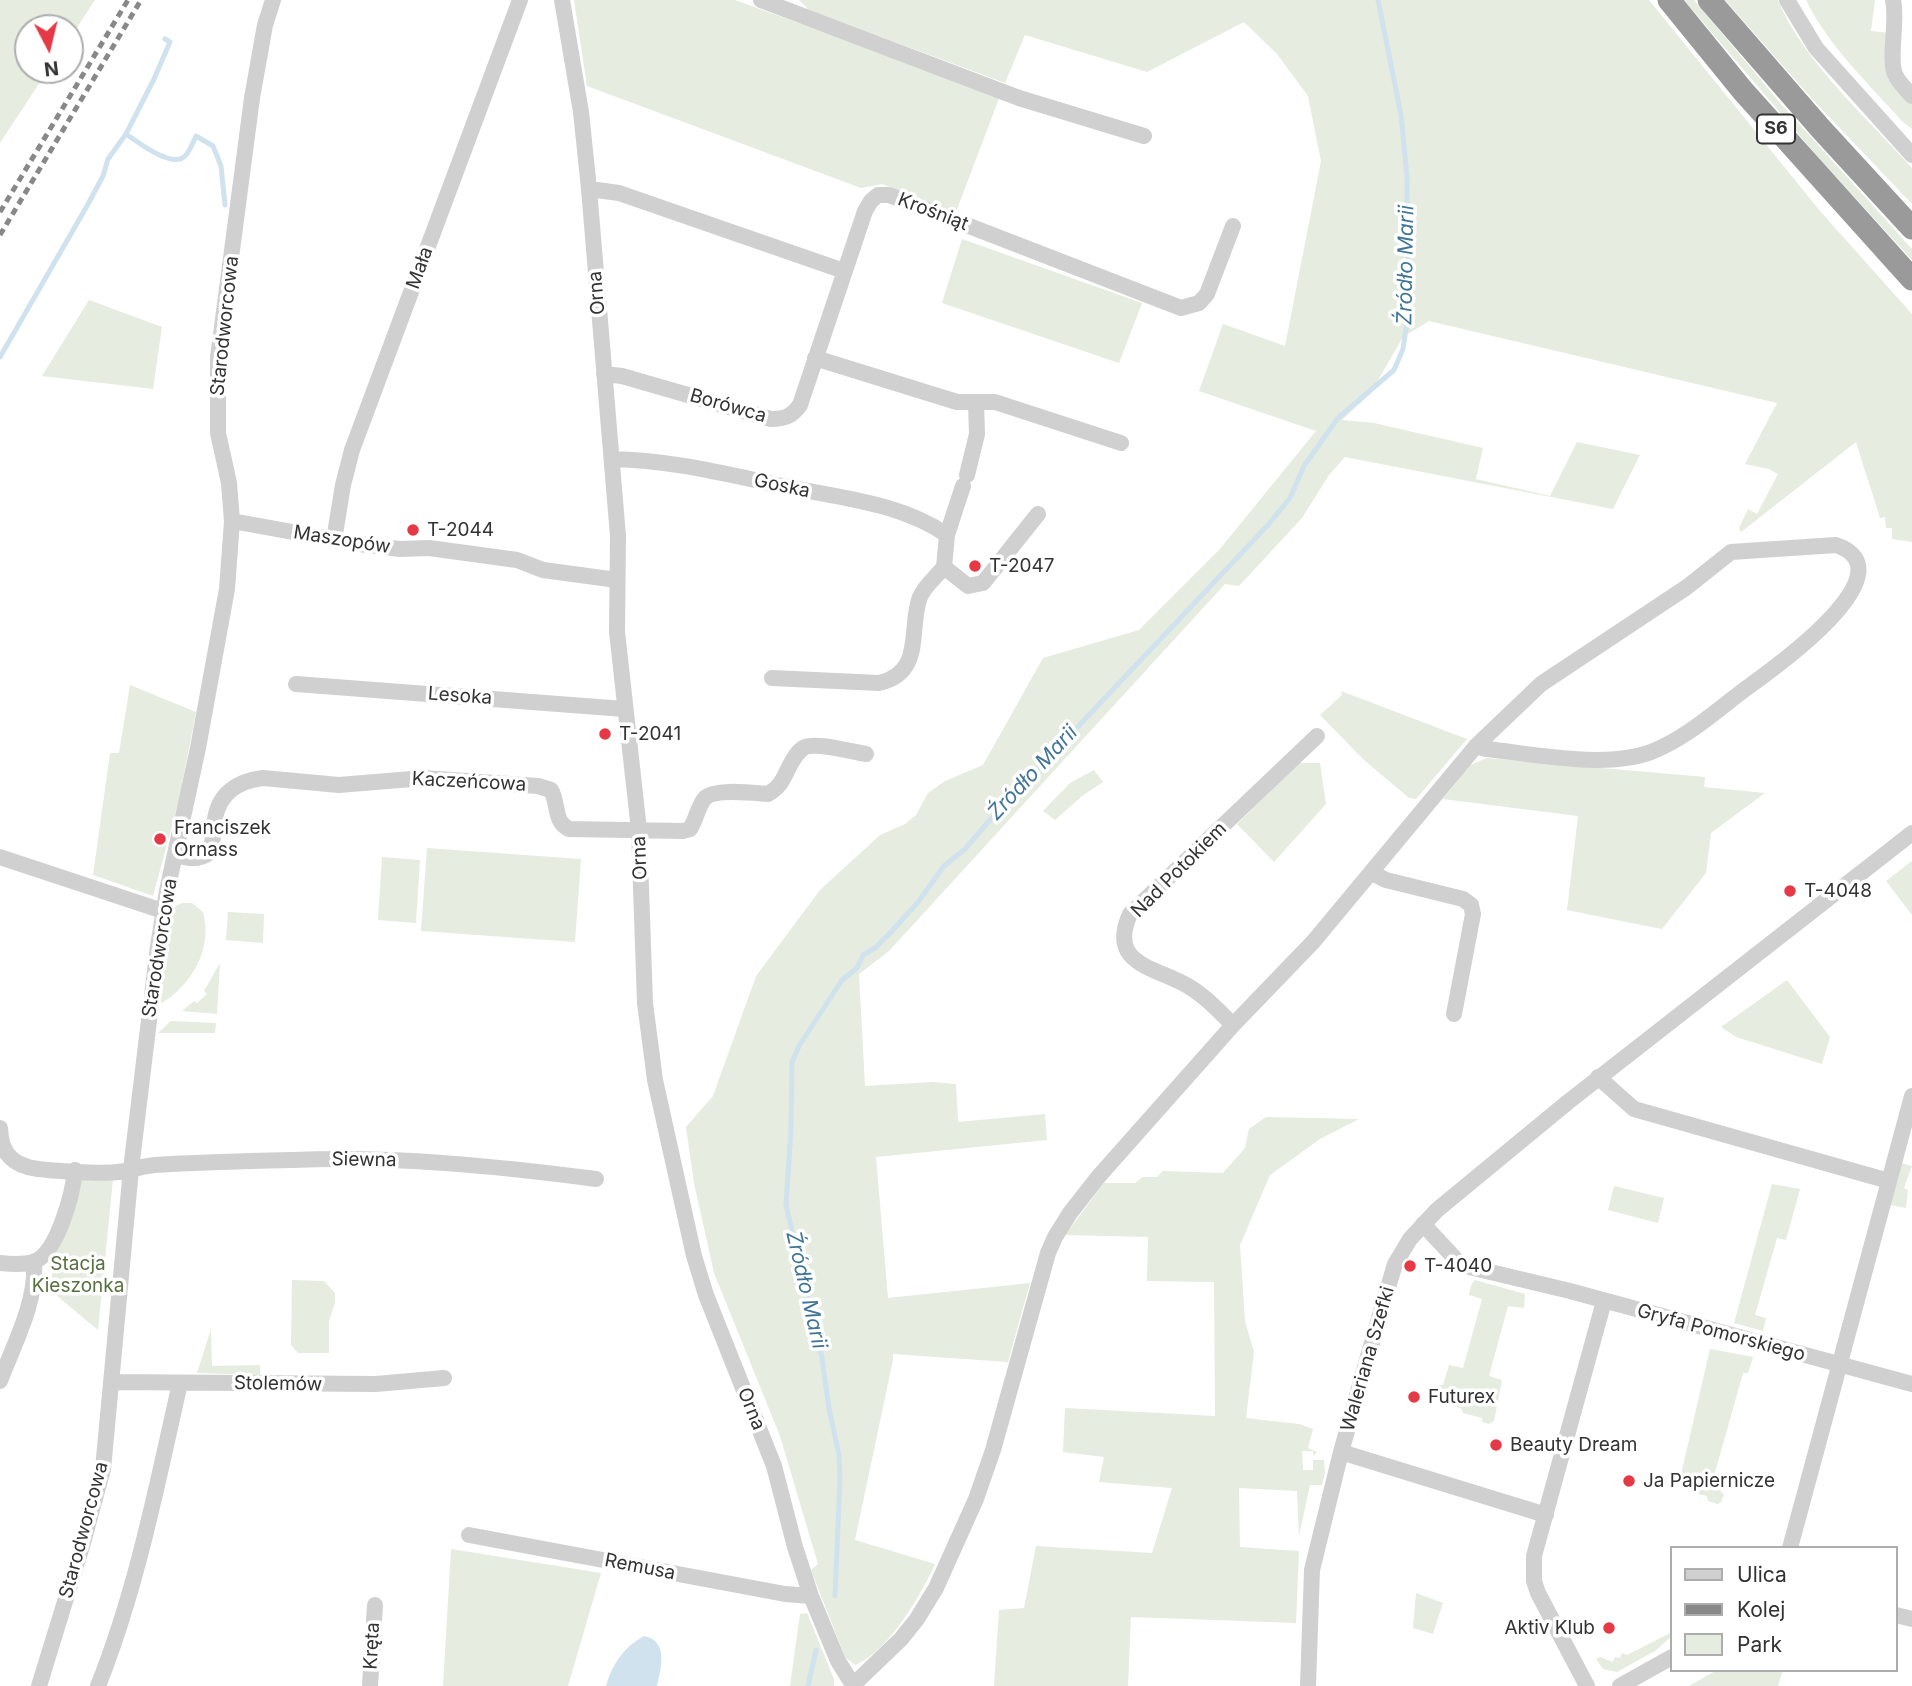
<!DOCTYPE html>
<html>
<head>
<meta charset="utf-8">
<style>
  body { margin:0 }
  #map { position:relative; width:1912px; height:1686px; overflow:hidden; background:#fff; font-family:Inter,sans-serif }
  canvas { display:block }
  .legend { position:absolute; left:1670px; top:1546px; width:228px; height:126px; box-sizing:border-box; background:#fff; border:2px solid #adadad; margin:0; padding:9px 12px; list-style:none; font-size:21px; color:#333 }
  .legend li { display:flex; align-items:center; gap:14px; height:35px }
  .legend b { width:35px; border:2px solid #adadad }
  .north { position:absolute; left:14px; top:14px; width:70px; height:70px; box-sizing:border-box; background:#fff; border:2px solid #adadad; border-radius:50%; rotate:173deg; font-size:19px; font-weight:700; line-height:28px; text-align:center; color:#333 }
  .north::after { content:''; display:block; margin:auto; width:24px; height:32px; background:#e63946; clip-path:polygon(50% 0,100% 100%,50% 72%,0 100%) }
</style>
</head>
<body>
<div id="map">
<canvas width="1912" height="1686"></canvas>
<ul class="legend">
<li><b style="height:9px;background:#d0d0d0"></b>Ulica</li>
<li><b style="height:9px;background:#888"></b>Kolej</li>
<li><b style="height:19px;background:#e6ecdf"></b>Park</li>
</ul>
<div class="north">N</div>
</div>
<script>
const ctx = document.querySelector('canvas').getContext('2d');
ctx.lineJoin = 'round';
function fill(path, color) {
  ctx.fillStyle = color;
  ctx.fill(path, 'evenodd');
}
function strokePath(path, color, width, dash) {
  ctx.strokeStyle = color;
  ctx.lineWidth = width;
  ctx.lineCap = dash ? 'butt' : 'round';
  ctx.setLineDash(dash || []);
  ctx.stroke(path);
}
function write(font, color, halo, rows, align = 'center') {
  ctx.font = font + ' Inter,sans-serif';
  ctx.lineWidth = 7;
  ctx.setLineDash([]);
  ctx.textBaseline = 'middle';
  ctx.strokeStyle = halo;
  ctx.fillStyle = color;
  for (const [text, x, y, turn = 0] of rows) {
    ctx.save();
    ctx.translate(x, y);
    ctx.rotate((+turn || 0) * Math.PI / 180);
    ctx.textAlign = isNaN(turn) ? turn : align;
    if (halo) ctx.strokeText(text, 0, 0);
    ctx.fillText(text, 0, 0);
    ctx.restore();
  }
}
const green = new Path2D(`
  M0,0h95l-25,38v-10h-42v42h20l-48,73z
  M574,0h161l265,96 -44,116 -74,-28 -21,4 -274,-102z
  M799,0h850l171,211 92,103v228l-20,-3v-11h-6l-1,-11 -5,1 -24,-76 -115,90 -2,-4 9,-19 9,5 21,-40 -9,-5 -24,-5 32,-61 -348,-82 -26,16 -33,57 -28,26 32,3 109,25 -7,31 74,17 27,-54 63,13 -27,54 -268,-52 -16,18 -27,43 -63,68 -14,-2 -336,367 -30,23 6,112 67,-4 24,2 2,38 87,-8 2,26 -171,17 12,141 142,-15 -22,79 -115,-8v6l-38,180 80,24c-14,31 -47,88 -80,101l-10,-8 -34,-87 7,-6 -38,-128 -66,-163 -20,-90 -8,-56 27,-31 43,-120 64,-86 60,-55 25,-11 11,-9 12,-22 17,-12 38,-16 60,-107 96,-28 80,-80 97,-119 -117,-40 24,-67 62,22 36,-185 -13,-65 -31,-42 -33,-32 -97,50 -122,-37 -20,48 -196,-73z
  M1684,0h10l87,104 131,145v11l-88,-96z
  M1725,0h53c24,60 90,119 134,168v36l-99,-104z
  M1806,0h69l-4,31 21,2 -3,29 23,40v27l-9,-7c-34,-38 -74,-75 -97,-122z
  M962,239l180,64 -23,60 -177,-60z
  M89,300l73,27 -9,62 -111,-13z
  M130,685l66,27 -17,88 -26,96 -60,-21 17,-122h9z
  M1341,691l126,48 -51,60 -7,-1 -45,-38 -44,-45 22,-20z
  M1487,758l218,19 -1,10 61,6 -54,40 -5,40 -44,56 -95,-19 11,-94 -135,-17 27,-34z
  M1299,763h21l6,41 -52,58 -37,-38z
  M1094,770l9,12 -21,14 -27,24 -12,-9 27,-28z
  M427,848l154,11 -6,83 -154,-11z
  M382,857l38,3 -4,63 -38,-3z
  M1912,861v54l-26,-34z
  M182,903h10l11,9c10,37 -11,72 -41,91l-3,-2 11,-87 6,-8z
  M228,912l36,2 -1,29 -37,-3z
  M220,963l-3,51 -35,-3 12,-10 3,2 10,-9 -3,-3z
  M1787,980l43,57 -8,27 -86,-27 -15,-10z
  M171,1021l45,2 -1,10h-57z
  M1266,1117l93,2 -39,20 -50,36 -30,70 5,76 9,31 -8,66 53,6 14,5 -5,19 9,4 -4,4v-5h-11l1,19h10v-10h11l1,13 -3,12h-12l-11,51 -2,-45 -58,-3 1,59 59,4 -3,72 -165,-6 -3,69h-134l5,-76 25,-2 12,-62 116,7 20,-65 -73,-6 5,-25 -41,-5 2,-44 150,8 -1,-134 -67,-1 1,-44 -83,-2 39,-52h31l8,-6h14l6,-6 60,2 22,-25 4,-19z
  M1901,1163l11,3 -8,22 4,2 -2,18 -16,-3z
  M82,1177l31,2 -15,151 -48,-40 4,-30 -7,-2z
  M1772,1184l28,5 -14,51 -9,-2 -22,77 11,3 -3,13 -29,-8z
  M1614,1186l50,12 -6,25 -50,-13z
  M292,1280l32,1 11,12v10l-6,18v32h-31l-7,-8z
  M1475,1280l50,14 -1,14 -16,-2 -19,70 13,4 -8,41 -5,3 -7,-2v-4l-19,-5 -2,-5 -11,-3v-4l-10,-3 -3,-5 2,-8h4l6,-20 14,3 19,-69 -13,-4 2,-10z
  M211,1329l1,37 48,-1v10l-63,-2z
  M1710,1349l43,8 -5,16h-5l-29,103 9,3 -2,13 3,2 -3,8 -3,2 -10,-3 -1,-5 -17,-4 1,-4 -12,-5z
  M451,1549l150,24 -33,113h-125z
  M1416,1593l27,10 -10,31 -20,-6z
  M807,1613l27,66v7h-44l10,-72z
  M1672,1632v4l-17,15 -38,21 -14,-3 -7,-10 4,-2 13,5 2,-5 5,1 2,-5 5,2z
  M1717,1670h66l-5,16h-89z`);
const water = new Path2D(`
  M644,1636c25,5 17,32 13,50h-51c6,-22 18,-39 38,-50z`);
const stream = new Path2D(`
  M126,134c12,8 46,35 59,22 5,-5 8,-14 11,-20l17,10 8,20 4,39
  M0,357l87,-151 16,-30 5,-17 18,-25 28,-55 16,-37 -5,-3
  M835,1596l5,-117 -1,-24 -10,-46 -7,-51 -36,-153 5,-76 1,-67 7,-16 43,-66 15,-12 6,-13 12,-7 16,-16 28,-31 25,-35 21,-17 24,-28 279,-296 22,-27 14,-32 34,-48 56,-48 9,-21 5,-34 -1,-138 -6,-62 -23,-115
  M808,1686l8,-36`);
const minor = new Path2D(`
  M562,0l19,112 8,77 29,347 -1,96 22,198 6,173 10,77 39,176 12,39 68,171 21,81 16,49 27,65 15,24
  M761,0l258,98 125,38
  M1787,0l29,48 96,107
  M1893,0c5,22 -5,58 2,74 3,8 11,15 17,22
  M589,189l30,4 225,78
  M815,358l142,44h38l126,41
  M604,374l18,2 149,43c14,0 21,-3 29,-14l65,-194 6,-10 7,-6h11l13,5 279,108 18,-5 8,-9 26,-68
  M612,459c60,1 117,16 176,28 53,11 113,16 159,48l-3,32 24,19 15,-3 55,-69
  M967,475l10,-41 -1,-32
  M232,521l127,23 41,5 29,-1 88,12 26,10 74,10
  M947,535l16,-49
  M334,540l9,-55 9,-35 168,-450
  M772,678l107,5c46,-10 29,-55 41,-86 5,-12 17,-21 24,-30
  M296,684l328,25
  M176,855c11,3 22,6 33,-2 5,-11 4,-23 6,-34 4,-26 23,-38 48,-41l76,7 85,-7 114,8 13,4c8,14 2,31 18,39l114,2 7,-2c6,-9 8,-23 15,-31 10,-10 49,-5 63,-4 11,-6 15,-14 20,-25 4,-8 9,-18 17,-22 13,-5 47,5 61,7
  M0,857l163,54
  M1372,873l14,7 77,19 8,6 2,9 -19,100
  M1233,1025c-14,-14 -28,-29 -45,-39 -32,-19 -81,-21 -58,-72l187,-178
  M1598,1077l36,32 255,72
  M0,1128c1,20 7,33 28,39 14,4 75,7 90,5 12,-1 24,-6 37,-7 46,-3 92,-4 138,-5 102,-4 203,6 303,19
  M1423,1224l38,41 109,26 342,93
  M0,1263c10,1 23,2 33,-1 24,-7 40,-69 42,-92
  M0,1381c14,-37 37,-79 34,-119
  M111,1382l265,2 68,-6
  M1341,1452l205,63
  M469,1535l316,59 26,2
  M1790,1548l122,-452
  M1896,1615l16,4
  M39,1686l44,-143 20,-74 28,-300 27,-223 9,-55 31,-143 29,-159 5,-68 -3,-38 -11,-50v-76l34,-259 13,-73 8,-25
  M98,1686c39,-98 59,-201 82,-303
  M370,1686l5,-81
  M852,1686l49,-47 16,-20 19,-31 40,-89 17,-49 55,-197 7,-16 15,-24 29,-37 134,-151 80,-83 163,-196 65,-62 146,-97 44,-35 105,-7c76,26 -63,124 -88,142 -31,23 -61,51 -97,65 -46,17 -116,2 -165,-3l-10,-3
  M1308,1686l4,-116 29,-118 34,-120 20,-68 15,-25 27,-29 131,-108 344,-269
  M1587,1686l-49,-93 -4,-12v-25l70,-255
  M1620,1686l52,-29`);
const highway = new Path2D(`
  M1669,0l74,91 169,188
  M1709,0l112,129 91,99`);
const rail = new Path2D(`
  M0,212l128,-212
  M0,235l141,-235`);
const markers = [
  [413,530,7,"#e63946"],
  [975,566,7,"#e63946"],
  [605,734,7,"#e63946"],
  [160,839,7,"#e63946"],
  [1790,891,7,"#e63946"],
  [1410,1266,7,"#e63946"],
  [1414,1397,7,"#e63946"],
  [1496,1445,7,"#e63946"],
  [1629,1481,7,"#e63946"],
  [1609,1628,7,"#e63946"]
];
const shields = [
  [1776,129,38]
];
const shieldNames = [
  ["S6",1776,129]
];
const streetNames = [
  ["Krośniąt",933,212,21],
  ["Mała",420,268,-70],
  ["Orna",597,293,-95],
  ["Starodworcowa",225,326,-84],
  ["Borówca",728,406,16],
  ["Goska",782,486,12],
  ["Maszopów",342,540,9],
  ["Lesoka",460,696,4],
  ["Kaczeńcowa",469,782,3],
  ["Orna",640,858,-92],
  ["Nad Potokiem",1179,870,-45],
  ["Starodworcowa",160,948,-81],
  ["Siewna",364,1160,1],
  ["Gryfa Pomorskiego",1721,1333,15],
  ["Waleriana Szefki",1368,1359,-74],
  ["Stolemów",278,1384,1],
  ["Orna",751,1409,68],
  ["Starodworcowa",84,1530,-75],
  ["Remusa",640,1567,11],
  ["Kręta",372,1646,-87]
];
const poiNames = [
  ["T-2044",427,530],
  ["T-2047",989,566],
  ["T-2041",619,734],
  ["Franciszek",174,828],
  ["Ornass",174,850],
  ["T-4048",1804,891],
  ["T-4040",1424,1266],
  ["Futurex",1428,1397],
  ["Beauty Dream",1510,1445],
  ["Ja Papiernicze",1643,1481],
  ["Aktiv Klub",1595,1628,"right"]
];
const parkNames = [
  ["Stacja",78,1264],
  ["Kieszonka",78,1286]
];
const waterNames = [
  ["Źródło Marii",1406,265,-89],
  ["Źródło Marii",1033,773,-47],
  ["Źródło Marii",806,1290,77]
];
fill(green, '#e6ecdf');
fill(water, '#cfe2ee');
strokePath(stream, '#cfe2ee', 5);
strokePath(minor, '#d0d0d0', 16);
strokePath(highway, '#9a9a9a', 23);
strokePath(rail, '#888', 5, [7, 5]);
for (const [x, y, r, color] of markers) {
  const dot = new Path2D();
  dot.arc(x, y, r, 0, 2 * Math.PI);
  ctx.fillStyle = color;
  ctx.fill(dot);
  strokePath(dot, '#fff', 2.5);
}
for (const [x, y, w] of shields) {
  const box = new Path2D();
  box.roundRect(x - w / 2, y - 14.5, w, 29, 5);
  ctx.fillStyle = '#fff';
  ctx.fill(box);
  strokePath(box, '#333', 2);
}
write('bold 18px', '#333', null, shieldNames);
write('19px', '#333', '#fff', streetNames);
write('19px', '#333', '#fff', poiNames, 'left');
write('19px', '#56703f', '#fff', parkNames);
write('italic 21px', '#3f7597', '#fff', waterNames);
</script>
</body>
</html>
